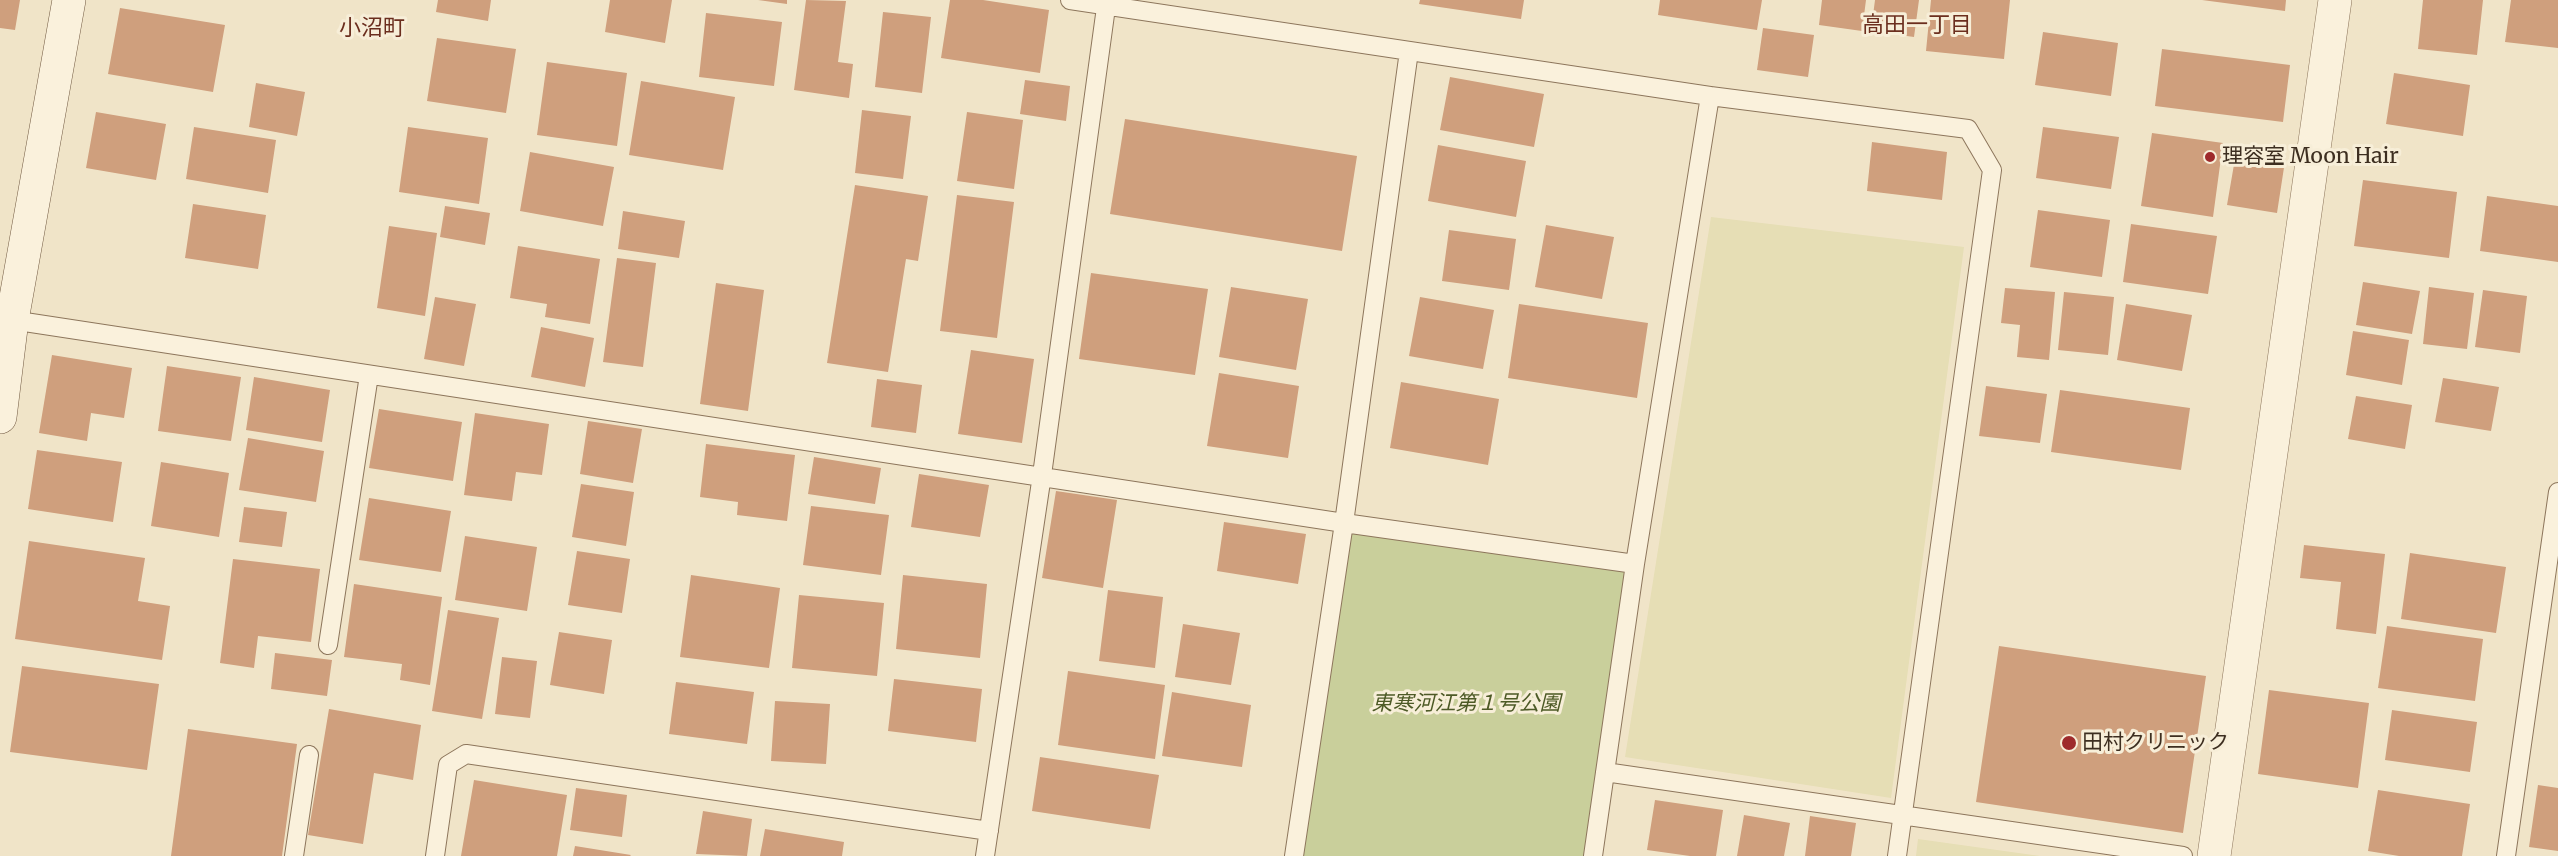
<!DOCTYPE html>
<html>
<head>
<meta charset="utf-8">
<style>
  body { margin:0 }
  canvas { display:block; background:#f0e4c8 }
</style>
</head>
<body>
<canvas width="2558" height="856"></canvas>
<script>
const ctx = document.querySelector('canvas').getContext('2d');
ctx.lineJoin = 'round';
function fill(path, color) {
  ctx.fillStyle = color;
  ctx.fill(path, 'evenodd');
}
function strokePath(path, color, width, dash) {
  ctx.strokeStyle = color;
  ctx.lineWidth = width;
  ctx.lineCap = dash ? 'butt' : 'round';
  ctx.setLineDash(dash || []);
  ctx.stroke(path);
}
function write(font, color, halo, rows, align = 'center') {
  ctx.font = font + ' Merriweather,"Noto Sans JP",serif';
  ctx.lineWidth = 6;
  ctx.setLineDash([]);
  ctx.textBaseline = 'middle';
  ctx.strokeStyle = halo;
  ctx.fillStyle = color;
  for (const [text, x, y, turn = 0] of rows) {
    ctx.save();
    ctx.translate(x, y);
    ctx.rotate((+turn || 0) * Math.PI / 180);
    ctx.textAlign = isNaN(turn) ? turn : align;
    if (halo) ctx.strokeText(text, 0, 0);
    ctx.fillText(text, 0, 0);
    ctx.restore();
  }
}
const farmland = new Path2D(`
  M1711,217l253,30 -73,551 -266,-41z
  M1918,839l122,17h-124z`);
const green = new Path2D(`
  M1344,523l291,41 -42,292h-299z`);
const building = new Path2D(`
  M0,0h20l-5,30 -15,-2z
  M438,0h53l-3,21 -52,-9z
  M610,0h62l-7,43 -60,-11z
  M758,0h29v4z
  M806,0l40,1 -8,61 15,2 -4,34 -55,-8z
  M950,0h33l66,10 -9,63 -99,-15z
  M1420,0h104l-3,19 -102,-15z
  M1660,0h102l-5,30 -99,-15z
  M1822,0h44l-4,31 -43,-6z
  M1875,0h44l-5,37 -43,-6z
  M1931,0h79l-6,59 -78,-8z
  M2202,0h84l-1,11z
  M2423,0h60l-6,55 -59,-6z
  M2511,0h47v48l-53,-6z
  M120,8l105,17 -12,67 -105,-18z
  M883,12l48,5 -9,76 -47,-6z
  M706,13l76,9 -8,64 -75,-9z
  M1763,28l51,7 -6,42 -51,-7z
  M2043,32l75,11 -7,53 -76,-11z
  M437,38l79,11 -10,64 -79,-12z
  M2162,49l128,16 -7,57 -128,-16z
  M547,62l80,11 -10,73 -80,-11z
  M2394,73l76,12 -7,51 -77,-12z
  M1450,77l94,17 -10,53 -94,-17z
  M1025,80l45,6 -4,35 -46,-7z
  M641,81l94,16 -12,73 -94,-15z
  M256,83l49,9 -8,44 -48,-9z
  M862,110l49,6 -8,63 -48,-6z
  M96,112l70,12 -10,56 -70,-12z
  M967,112l56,8 -9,69 -57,-8z
  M1125,119l232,37 -15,95 -232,-37z
  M194,127l82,13 -8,53 -82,-14z
  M408,127l80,11 -9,66 -80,-12z
  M2043,127l76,10 -8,52 -75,-11z
  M2152,133l71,10 -10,74 -72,-11z
  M1872,142l75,10 -5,48 -75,-9z
  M1438,145l88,16 -10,56 -88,-16z
  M530,152l84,15 -11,59 -83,-15z
  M2236,153l49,8 -8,52 -50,-8z
  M2363,180l94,12 -8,66 -95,-12z
  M855,185l73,11 -10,65 -12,-2 -18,113 -61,-9z
  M957,195l57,7 -17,136 -57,-7z
  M2487,196l71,10v56l-78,-11z
  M193,204l73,11 -8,54 -73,-11z
  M445,206l45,7 -5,32 -45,-8z
  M2038,210l72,10 -8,57 -72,-10z
  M623,211l62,10 -6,37 -61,-9z
  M2131,224l86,12 -9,58 -85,-12z
  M1546,225l68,12 -12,62 -67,-12z
  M389,226l48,7 -12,83 -48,-8z
  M1449,230l67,9 -7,51 -67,-9z
  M518,246l82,13 -10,65 -45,-7 2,-13 -37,-6z
  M617,258l39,5 -13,104 -40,-5z
  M1091,273l117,16 -13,86 -116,-16z
  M2363,282l57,9 -8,43 -56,-9z
  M716,283l48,7 -16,121 -48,-7z
  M1231,287l77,12 -12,71 -77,-13z
  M2429,287l45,6 -7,56 -44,-5z
  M2005,288l50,4 -6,68 -32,-3 3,-32 -19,-2z
  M2483,290l44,6 -7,57 -45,-6z
  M2064,292l50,5 -6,58 -50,-5z
  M435,297l41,7 -12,62 -40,-7z
  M1420,297l74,13 -11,59 -74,-13z
  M1519,304l129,19 -11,75 -129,-20z
  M2126,304l66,11 -10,56 -65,-11z
  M541,327l53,11 -9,49 -54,-10z
  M2353,331l56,9 -7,45 -56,-10z
  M971,350l63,9 -12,84 -64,-9z
  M52,355l80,13 -8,50 -33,-5 -4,28 -48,-8z
  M167,366l74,11 -10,64 -73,-10z
  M1219,373l80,13 -11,72 -81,-12z
  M254,377l76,13 -8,52 -76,-12z
  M2443,378l56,9 -8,44 -56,-9z
  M877,379l45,6 -6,48 -45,-6z
  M1401,382l98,17 -11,66 -98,-17z
  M1986,386l61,8 -7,49 -61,-7z
  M2060,390l130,18 -9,62 -130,-18z
  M2356,396l56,9 -7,44 -57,-10z
  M379,409l83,13 -9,59 -84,-13z
  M475,413l74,11 -7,51 -26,-3 -4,29 -48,-6z
  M588,421l54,8 -9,54 -53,-9z
  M248,438l76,13 -8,51 -77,-12z
  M706,444l89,11 -8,66 -50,-6 1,-13 -38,-5z
  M37,450l85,12 -9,60 -85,-13z
  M814,457l67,11 -6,36 -67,-10z
  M161,462l68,11 -10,64 -68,-11z
  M919,474l70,11 -9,52 -69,-10z
  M581,484l53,8 -8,54 -54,-9z
  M1056,491l61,9 -14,88 -61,-10z
  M369,498l82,13 -10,61 -82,-12z
  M811,506l78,9 -8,60 -78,-10z
  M244,507l43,5 -5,35 -43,-5z
  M1224,522l82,12 -8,50 -81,-13z
  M465,536l72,11 -10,64 -72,-11z
  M29,541l116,17 -7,43 32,5 -8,54 -147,-21z
  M2304,545l81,9 -9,80 -40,-5 5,-47 -41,-4z
  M577,551l53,8 -8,54 -54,-8z
  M2410,553l96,14 -10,66 -95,-14z
  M233,559l87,10 -9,73 -53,-6 -4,32 -34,-5z
  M691,575l89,13 -11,80 -89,-11z
  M903,575l84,9 -7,74 -84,-9z
  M354,584l88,13 -12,88 -30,-5 2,-16 -58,-7z
  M1108,590l55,7 -8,71 -56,-7z
  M799,595l85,8 -7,73 -85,-8z
  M448,610l51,8 -17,101 -50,-8z
  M1183,624l57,9 -9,52 -56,-8z
  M2387,626l96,13 -8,62 -97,-13z
  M559,632l53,8 -8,54 -54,-9z
  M1999,646l207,30 -23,157 -207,-31z
  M275,653l57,7 -5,36 -56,-7z
  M502,657l35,4 -7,57 -35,-4z
  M22,666l137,18 -12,86 -137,-18z
  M1068,671l97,14 -10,74 -97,-14z
  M894,679l88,10 -6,53 -88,-11z
  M676,682l78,10 -7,52 -78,-10z
  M2269,690l100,13 -11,85 -100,-14z
  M1172,692l79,13 -9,62 -80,-11z
  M775,701l55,3 -4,60 -55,-3z
  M329,709l92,16 -8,55 -39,-7 -11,71 -55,-9z
  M2392,710l85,12 -7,50 -85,-12z
  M188,729l109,15 -15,112h-111z
  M1040,757l119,18 -9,54 -118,-18z
  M474,780l93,15 -10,61h-96z
  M2538,785l20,3v63l-29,-4z
  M576,788l51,7 -5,42 -52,-7z
  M2378,790l92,14 -8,52h-63l-31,-5z
  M1655,800l68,10 -7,46h-26l-43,-6z
  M703,811l49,8 -5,37 -51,-2z
  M1744,815l46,8 -6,33h-47z
  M1810,816l46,7 -5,33h-46z
  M765,829l79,13 -2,14h-82z
  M575,846l56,9 -1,1h-57z`);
const lane = new Path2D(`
  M1070,0l640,96 258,33 24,41 -95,686
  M5,319l1339,204 291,41
  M328,645l41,-270
  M1605,772l578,84
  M294,856l15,-101
  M435,856l13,-91 18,-11 523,77
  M985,856l57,-381 65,-475
  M1294,856l50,-333 65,-472
  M1593,856l42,-292 75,-468
  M2506,856l52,-364`);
const street = new Path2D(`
  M2214,856l121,-856`);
const secondary = new Path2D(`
  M0,417l12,-97 57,-320`);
const markers = [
  [2210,157,6,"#9e2a2b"],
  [2069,743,8,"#9e2a2b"]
];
const poiNames = [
  ["理容室 Moon Hair",2222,157],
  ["田村クリニック",2082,743]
];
const parkNames = [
  ["東寒河江第１号公園",1466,704]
];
const neighbourhoodNames = [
  ["高田一丁目",1917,26],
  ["小沼町",372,29]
];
fill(farmland, '#e6deb5');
fill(green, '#c9cf9b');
fill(building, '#cf9f7d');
strokePath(lane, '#8d765c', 20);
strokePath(street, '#8d765c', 34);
strokePath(secondary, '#6f573f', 34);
strokePath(lane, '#faf1dc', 18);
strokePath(street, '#faf1dc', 33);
strokePath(secondary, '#faf1dc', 33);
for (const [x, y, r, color] of markers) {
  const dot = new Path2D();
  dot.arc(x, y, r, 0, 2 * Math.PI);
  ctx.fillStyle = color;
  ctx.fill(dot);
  strokePath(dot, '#f7eed8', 2);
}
write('21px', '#3d2e20', '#f7eed8', poiNames, 'left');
write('italic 21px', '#4d5a26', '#f7eed8', parkNames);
write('22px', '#6b2e1e', '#f7eed8', neighbourhoodNames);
</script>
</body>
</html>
